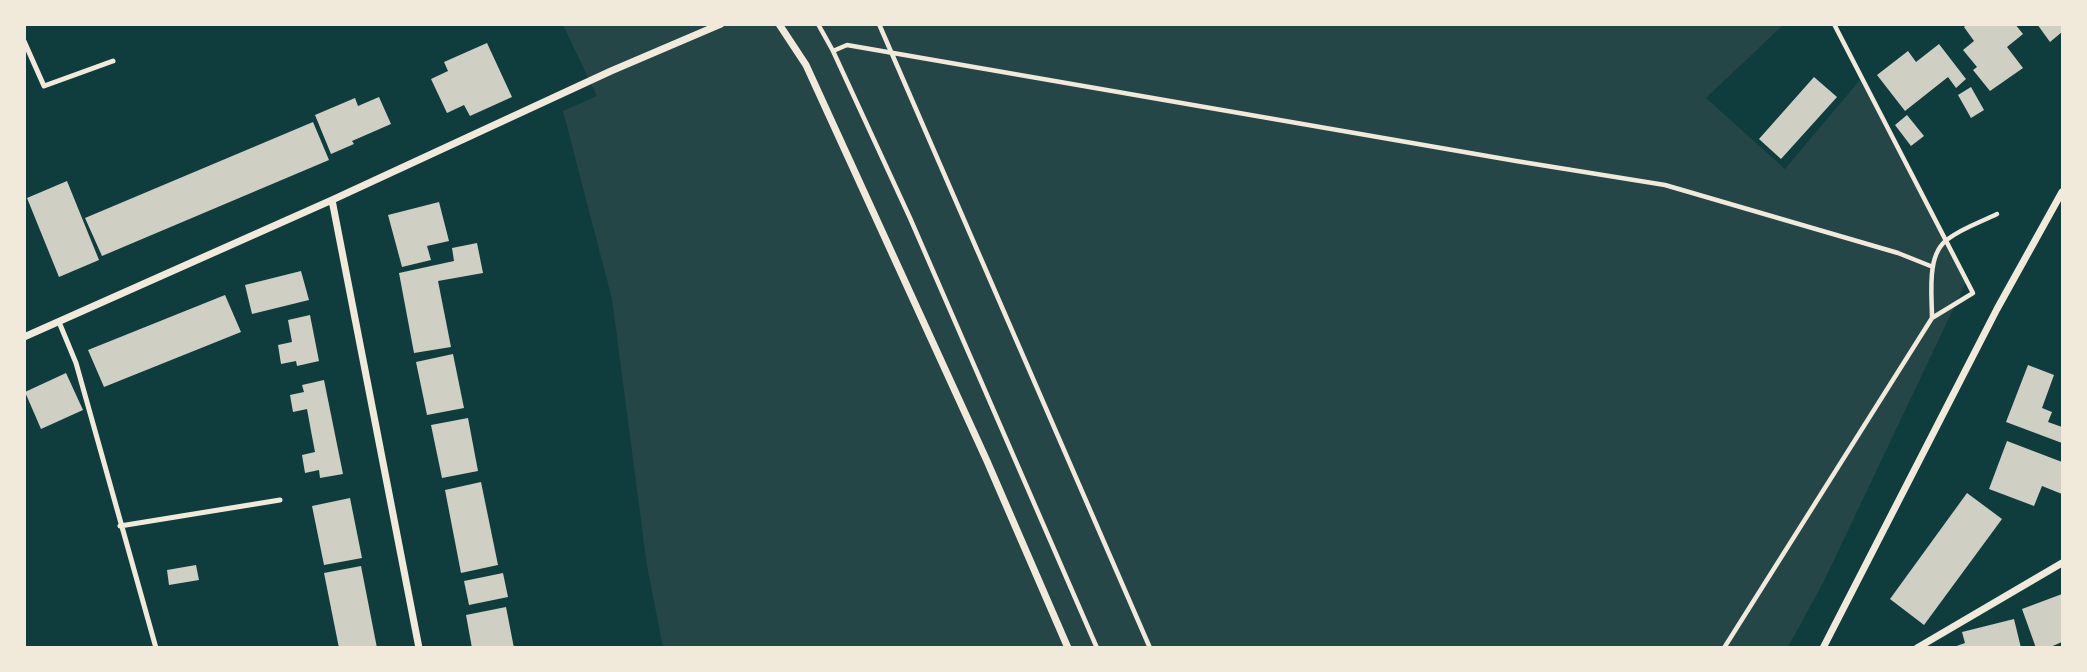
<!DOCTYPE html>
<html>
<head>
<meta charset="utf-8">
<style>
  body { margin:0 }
  #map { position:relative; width:2087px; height:672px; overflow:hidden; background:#0f3d3e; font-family:Lora,serif }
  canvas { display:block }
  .frame { position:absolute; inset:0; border:26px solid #f1e9da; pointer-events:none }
</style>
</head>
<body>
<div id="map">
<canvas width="2087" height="672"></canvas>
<div class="frame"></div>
</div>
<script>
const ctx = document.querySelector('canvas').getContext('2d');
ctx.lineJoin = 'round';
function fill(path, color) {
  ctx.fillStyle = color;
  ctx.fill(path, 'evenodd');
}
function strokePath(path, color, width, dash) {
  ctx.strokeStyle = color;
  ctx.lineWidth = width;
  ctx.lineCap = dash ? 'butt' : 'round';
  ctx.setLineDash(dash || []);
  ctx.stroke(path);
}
const green = new Path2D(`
  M563,25h1220l-77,73 79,71 75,-89 108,198 -144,303 -36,66h-1125l-16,-81 -35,-267 -49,-188 34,-15z`);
const building = new Path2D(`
  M1967,24h48l8,10 -16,13 16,21 -33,23 -17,-21 4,-3 -14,-17 11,-9 -10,-14z
  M2037,24h25v8l-12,10z
  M487,43l25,54 -42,19 -6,-11 -17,8 -16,-34 17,-8 -4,-9z
  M1939,44l27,35 -10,9 -8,-11 -43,34 -28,-36 31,-24 8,11z
  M1814,77l23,20 -56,62 -22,-20z
  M1971,87l13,23 -13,8 -13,-23z
  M379,97l12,27 -39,17 2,3 -23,10 -16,-39 40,-17 3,8z
  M1907,115l17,21 -13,10 -16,-21z
  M313,122l16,38 -227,96 -17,-38z
  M67,181l32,79 -40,17 -32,-79z
  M439,202l10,39 -22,5 4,14 -29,7 -14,-52z
  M477,243l6,30 -45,8 13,66 -37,6 -15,-80 55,-12 -2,-13z
  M301,271l8,29 -57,14 -7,-29z
  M225,295l16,37 -137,55 -16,-37z
  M310,315l9,46 -22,5 -1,-5 -15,3 -3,-19 14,-3 -4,-22z
  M453,354l11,54 -37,7 -11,-53z
  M2028,365l26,10 -12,33 10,4 -4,10 14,5v16l-56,-21z
  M66,373l17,37 -42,19 -16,-37z
  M324,380l19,94 -23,4 -1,-8 -14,3 -3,-18 13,-3 -4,-21 -4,-22 -14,3 -3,-17 14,-3 -2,-7z
  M468,418l10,53 -36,7 -11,-53z
  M2007,441l55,21v32l-20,-8 -8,20 -45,-17z
  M481,482l17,83 -37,8 -16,-83z
  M1967,493l35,26 -78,106 -34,-26z
  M350,498l12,60 -38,7 -12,-59z
  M196,565l3,15 -30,5 -2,-15z
  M361,566l16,82h-38l-15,-75z
  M503,573l5,24 -39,8 -5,-24z
  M2062,594v48l-14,6h-12l-14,-39z
  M506,607l8,41h-42l-6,-33z
  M2014,619l7,29h-70l14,-5 -3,-11z`);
const path = new Path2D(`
  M818,24l15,27 77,167 187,430
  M879,24l271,624
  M833,51l14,-6 669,116 149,24 233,68 35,14
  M1932,318c0,-24 -6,-64 16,-79 14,-11 33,-17 49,-25
  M1724,648l208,-330 41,-25 -139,-269`);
const service = new Path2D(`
  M24,41l20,45 69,-25
  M59,322l17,41 80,285
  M120,526l160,-26`);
const minor = new Path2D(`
  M779,24l27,41 181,396 81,187
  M332,200l87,448
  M24,337l308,-137 279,-129 110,-47
  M1823,648l174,-339 65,-117
  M1917,648l145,-85`);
fill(green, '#244646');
fill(building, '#cfcfc3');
strokePath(path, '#f1e9da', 4.5);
strokePath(service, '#f1e9da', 5);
strokePath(minor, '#f1e9da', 7);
</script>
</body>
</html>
